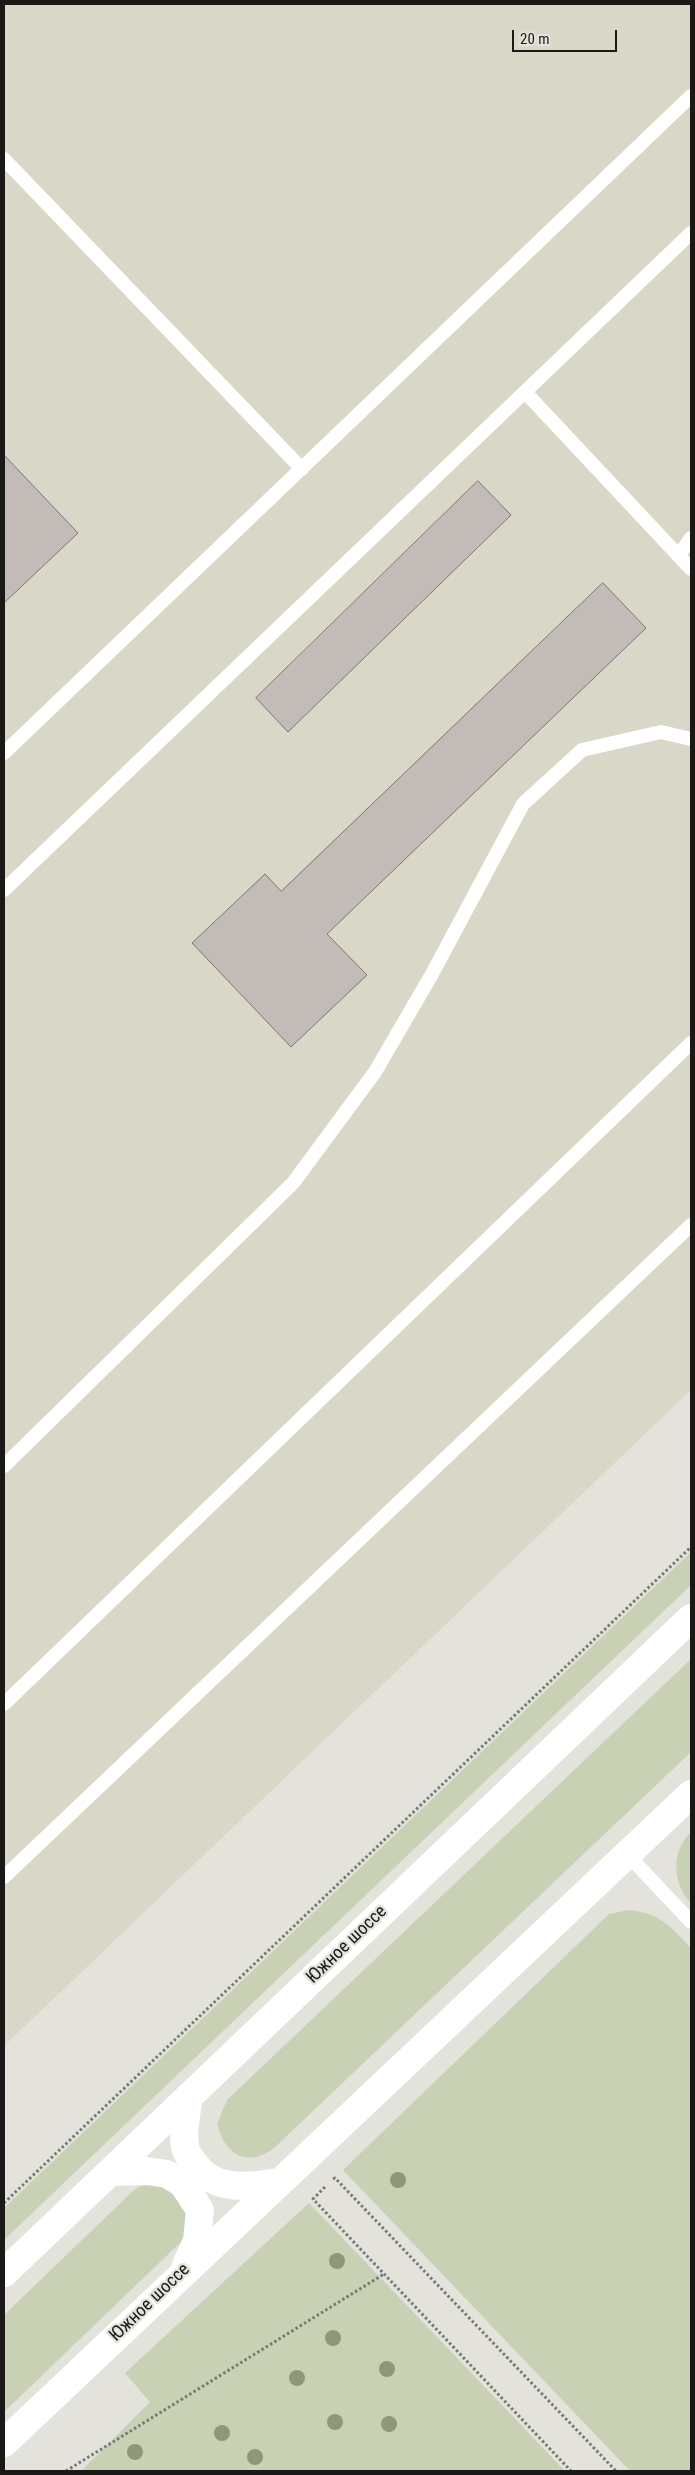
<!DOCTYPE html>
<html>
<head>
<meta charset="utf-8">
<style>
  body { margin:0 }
  #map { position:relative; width:695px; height:2475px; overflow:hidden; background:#e3e2db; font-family:"Roboto Condensed",sans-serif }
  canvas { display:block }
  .frame { position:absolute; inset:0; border:5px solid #1a1917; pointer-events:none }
  .scale { position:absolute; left:512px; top:30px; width:105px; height:22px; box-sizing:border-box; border:2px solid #1a1917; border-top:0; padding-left:6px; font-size:15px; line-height:18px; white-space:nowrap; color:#1a1917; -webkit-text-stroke:4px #e3e2db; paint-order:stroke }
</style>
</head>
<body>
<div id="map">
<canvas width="695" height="2475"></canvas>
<div class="frame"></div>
<div class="scale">20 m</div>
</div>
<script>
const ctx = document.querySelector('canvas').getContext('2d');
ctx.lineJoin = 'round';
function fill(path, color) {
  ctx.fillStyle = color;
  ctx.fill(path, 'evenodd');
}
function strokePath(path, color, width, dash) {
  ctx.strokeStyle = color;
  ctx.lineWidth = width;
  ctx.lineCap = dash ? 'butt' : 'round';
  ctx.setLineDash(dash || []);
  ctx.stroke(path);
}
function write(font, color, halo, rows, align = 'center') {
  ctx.font = font + ' "Roboto Condensed",sans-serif';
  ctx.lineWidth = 4.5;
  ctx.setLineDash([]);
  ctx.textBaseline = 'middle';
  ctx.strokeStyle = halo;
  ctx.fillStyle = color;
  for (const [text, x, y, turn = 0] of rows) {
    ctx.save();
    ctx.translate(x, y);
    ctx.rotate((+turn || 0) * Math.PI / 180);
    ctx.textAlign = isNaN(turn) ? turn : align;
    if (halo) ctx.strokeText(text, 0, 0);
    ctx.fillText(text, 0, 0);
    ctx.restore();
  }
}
const built = new Path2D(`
  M4,4h687v1386l-687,656z`);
const green = new Path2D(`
  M691,1552v33l-687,655v-32z
  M691,1659v93l-418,397c-27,19 -48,5 -56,-25l10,-24z
  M691,1832v71c-19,-19 -20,-52 0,-71z
  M629,1910c31,3 42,17 62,38v523h-61l-287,-301 266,-256z
  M148,2182l21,2 24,30 -10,26 -179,172v-97l130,-125z
  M309,2203l256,268h-484l69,-69 -25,-29z`);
const building = new Path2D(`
  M4,455l74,78 -74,70z
  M478,481l33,34 -223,217 -32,-34z
  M603,583l43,45 -319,306 40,41 -76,72 -99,-104 73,-69 16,17z`);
const path = new Path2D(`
  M333,2179l2,-1 281,293
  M325,2187l-12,12 258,272
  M4,2203l687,-656
  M66,2471l318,-197`);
const service = new Path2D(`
  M4,159l298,310
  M525,392l166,177
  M679,555l12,-17
  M4,753l687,-657
  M4,890l687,-657
  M4,1466l289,-283 82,-111 57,-98 91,-170 59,-54 79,-18 30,7
  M4,1704l687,-661
  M628,1855l63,67
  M4,1877l687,-652`);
const primary = new Path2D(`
  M189,2096c-2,16 -8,38 -3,54 1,4 5,9 8,13 20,29 54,24 84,19
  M110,2172l37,-1 20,3 16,10 17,26 -3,31 -11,24
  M4,2273l687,-655
  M4,2443l687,-649`);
const trees = [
  [398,2180],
  [337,2261],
  [333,2338],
  [387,2369],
  [297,2378],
  [335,2422],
  [389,2424],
  [222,2433],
  [135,2452],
  [255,2457]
];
const streetNames = [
  ["Южное шоссе",347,1945,-44],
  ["Южное шоссе",150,2303,-44]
];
fill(built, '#d9d7c8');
fill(green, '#c9d1b5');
fill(building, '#c2bbb7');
strokePath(building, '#7d7773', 1);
strokePath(path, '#797874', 3, [2.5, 2.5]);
strokePath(service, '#fff', 14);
strokePath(primary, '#fff', 28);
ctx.fillStyle = '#909777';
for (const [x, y] of trees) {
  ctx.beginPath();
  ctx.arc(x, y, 8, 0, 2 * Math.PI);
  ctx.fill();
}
write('18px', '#1a1917', '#e3e2db', streetNames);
</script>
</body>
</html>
